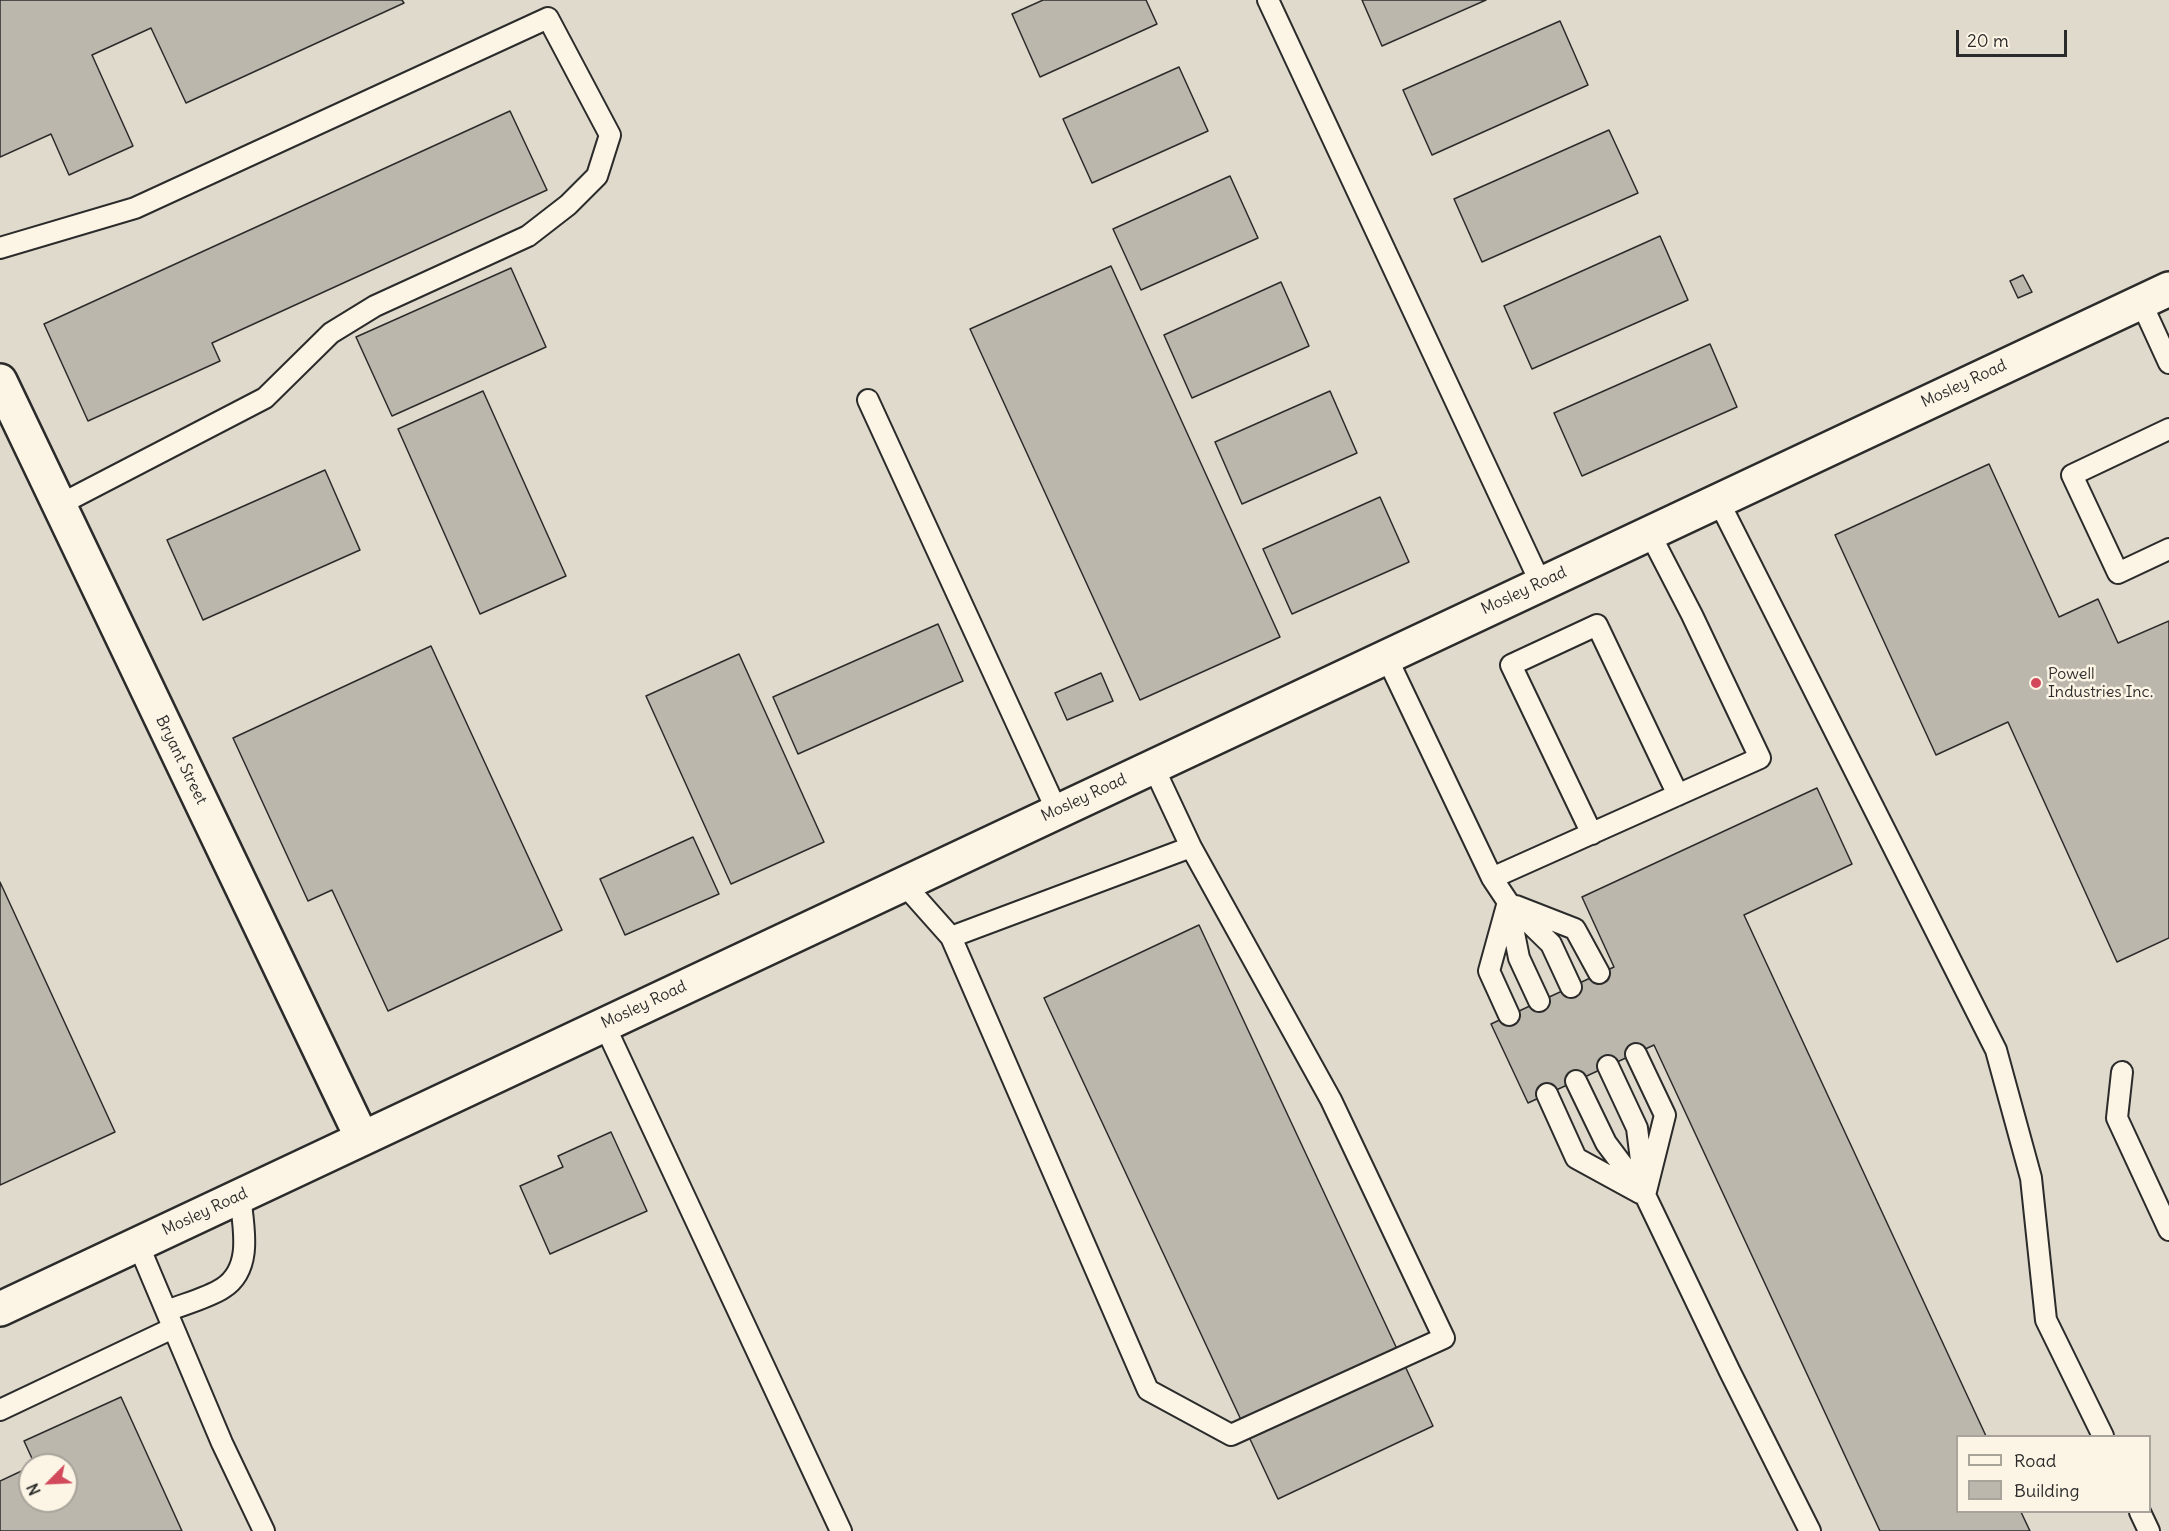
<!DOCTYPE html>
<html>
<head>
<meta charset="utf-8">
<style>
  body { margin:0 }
  #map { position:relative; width:2169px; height:1531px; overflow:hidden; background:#efe9da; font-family:Delius,sans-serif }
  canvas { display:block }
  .legend { position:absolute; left:1956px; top:1435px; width:195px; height:78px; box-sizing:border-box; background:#fcf5e5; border:2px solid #a8a49b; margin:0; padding:8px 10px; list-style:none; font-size:18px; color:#2b2b2b }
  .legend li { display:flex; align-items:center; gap:12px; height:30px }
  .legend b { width:30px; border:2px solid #a8a49b }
  .north { position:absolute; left:18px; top:1453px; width:60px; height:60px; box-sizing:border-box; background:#fcf5e5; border:2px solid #a8a49b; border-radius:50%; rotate:246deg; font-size:16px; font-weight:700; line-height:24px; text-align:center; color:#2b2b2b }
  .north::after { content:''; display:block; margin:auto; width:21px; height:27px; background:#d1495b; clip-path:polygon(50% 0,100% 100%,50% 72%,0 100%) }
  .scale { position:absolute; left:1956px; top:30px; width:111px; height:27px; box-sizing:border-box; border:3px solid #2b2b2b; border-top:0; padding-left:8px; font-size:18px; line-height:21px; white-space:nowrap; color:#2b2b2b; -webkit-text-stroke:4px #fcf5e5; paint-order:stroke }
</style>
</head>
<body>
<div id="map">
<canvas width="2169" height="1531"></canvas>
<ul class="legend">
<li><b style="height:8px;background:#fcf5e5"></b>Road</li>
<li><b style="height:16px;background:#bcb7ac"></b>Building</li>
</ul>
<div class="north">N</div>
<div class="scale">20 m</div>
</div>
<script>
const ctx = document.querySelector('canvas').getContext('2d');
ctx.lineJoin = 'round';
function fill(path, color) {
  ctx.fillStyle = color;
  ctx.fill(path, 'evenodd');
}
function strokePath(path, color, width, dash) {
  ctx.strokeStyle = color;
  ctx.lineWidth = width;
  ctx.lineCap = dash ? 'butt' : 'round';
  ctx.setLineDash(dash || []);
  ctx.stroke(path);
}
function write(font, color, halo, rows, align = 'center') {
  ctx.font = font + ' Delius,sans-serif';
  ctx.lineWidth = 5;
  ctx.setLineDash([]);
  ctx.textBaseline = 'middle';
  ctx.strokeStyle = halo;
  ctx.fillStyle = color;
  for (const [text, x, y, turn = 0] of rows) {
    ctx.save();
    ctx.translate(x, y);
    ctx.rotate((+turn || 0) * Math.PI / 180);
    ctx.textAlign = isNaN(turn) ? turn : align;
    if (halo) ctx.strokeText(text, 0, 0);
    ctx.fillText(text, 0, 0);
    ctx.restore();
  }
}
const built = new Path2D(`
  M0,0h2169v1531h-2169zM1958,1436h192v76h-192zM30,1465h36v36h-36z`);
const building = new Path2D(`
  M0,0h402l2,3 -218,100 -35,-75 -59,27 41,91 -64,29 -18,-41 -51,23z
  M1043,0h103l11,24 -117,53 -28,-63z
  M1362,0h124l-104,46z
  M1560,21l28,64 -156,70 -29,-65z
  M1179,67l29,64 -116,52 -29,-64z
  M510,111l37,79 -335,153 8,18 -132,60 -44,-97z
  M1609,130l29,63 -156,69 -28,-63z
  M1230,176l28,62 -117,52 -28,-61z
  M1660,236l28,64 -156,69 -28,-63z
  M1111,266l169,371 -140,63 -170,-371z
  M511,268l35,79 -154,69 -36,-79z
  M2023,275l9,17 -14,6 -8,-17z
  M1281,282l28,64 -117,52 -28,-63z
  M1710,344l27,63 -155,69 -28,-63z
  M483,391l83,185 -86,38 -82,-185z
  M1330,391l27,62 -115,51 -27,-62z
  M1989,464l70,153 39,-18 20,44 51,-22v317l-52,24 -109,-240 -72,33 -101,-220z
  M325,470l35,80 -157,70 -36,-80z
  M1380,497l29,65 -117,52 -29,-65z
  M938,624l25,57 -165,73 -25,-57z
  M431,646l131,284 -174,81 -56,-121 -24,11 -75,-163z
  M739,654l85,188 -93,42 -85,-188z
  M1101,673l12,28 -46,19 -12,-27z
  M1817,788l35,76 -108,51 242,521h-28v76h63l9,19h-150l-226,-486 -126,58 -37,-79 123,-57 -32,-70z
  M693,837l26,57 -94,41 -25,-56z
  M0,882l115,250 -115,53z
  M1199,925l234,501 -155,73 -234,-501z
  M611,1132l36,79 -97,43 -30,-68 43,-19 -5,-11z
  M121,1397l61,134h-182v-50l30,-14v34h36v-36h-31l-11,-24z`);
const lane = new Path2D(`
  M1268,0l273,584
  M0,248l135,-40 413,-190 62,117 -13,41 -29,29 -40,31 -153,70 -44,27 -66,65 -206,107
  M2141,302l28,61
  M868,400l189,411
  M2169,429l-97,46 46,98 51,-24
  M1718,500l278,550 35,128 15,142 57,116
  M1386,656l106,222 16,24 43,42 20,43
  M1592,834l-81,-169 86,-40 81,170
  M1492,878l268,-120 -68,-143 -43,-83
  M903,883l48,54 197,453 83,45 213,-97 -113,-238 -140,-253 -38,-81
  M1508,902l-19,69 20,44
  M1516,906l59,23 24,44
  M1509,908l10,50 20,43
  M951,937l240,-90
  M604,1024l237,507
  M1636,1054l29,61 -20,80
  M1608,1066l29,62 7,56
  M2122,1072l-5,46 52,112
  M1576,1081l30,62 39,52 85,177 80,159
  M1547,1094l29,64 64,35
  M138,1244l84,199 42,88
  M167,1311c17,-7 41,-13 56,-23 31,-20 20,-63 17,-92
  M0,1410l173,-82
  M2140,1512l9,19`);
const street = new Path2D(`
  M0,381l362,757
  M0,1309l2169,-1020`);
const markers = [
  [2036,683,6,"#d1495b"]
];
const streetNames = [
  ["Mosley Road",1964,384,-25],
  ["Mosley Road",1524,591,-25],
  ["Bryant Street",181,760,64],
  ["Mosley Road",1084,798,-25],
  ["Mosley Road",644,1005,-25],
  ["Mosley Road",205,1212,-25]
];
const poiNames = [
  ["Powell",2048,674],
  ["Industries Inc.",2048,692]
];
fill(built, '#e0dacc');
fill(building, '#bcb7ac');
strokePath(building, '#2b2b2b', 1.5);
strokePath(lane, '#2b2b2b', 24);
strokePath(street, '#2b2b2b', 38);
strokePath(lane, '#fcf5e5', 20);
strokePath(street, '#fcf5e5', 33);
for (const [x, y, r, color] of markers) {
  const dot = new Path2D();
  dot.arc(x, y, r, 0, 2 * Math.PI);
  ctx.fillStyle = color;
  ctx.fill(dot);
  strokePath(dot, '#fcf5e5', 2);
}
write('16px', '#2b2b2b', '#fcf5e5', streetNames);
write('16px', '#2b2b2b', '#fcf5e5', poiNames, 'left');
</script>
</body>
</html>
